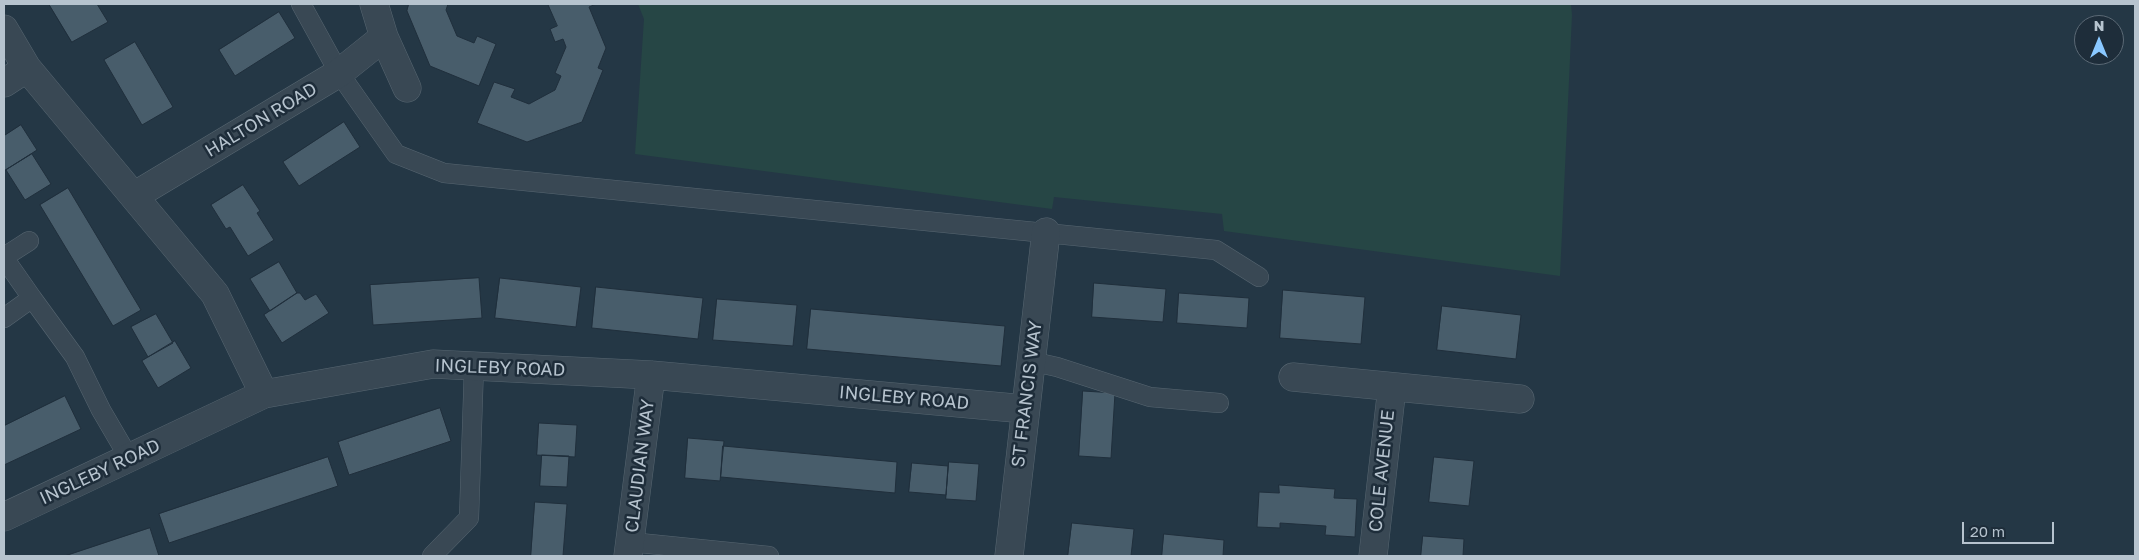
<!DOCTYPE html>
<html>
<head>
<meta charset="utf-8">
<style>
  body { margin:0 }
  #map { position:relative; width:2139px; height:560px; overflow:hidden; background:#243745; font-family:"Golos Text",sans-serif }
  canvas { display:block }
  .frame { position:absolute; inset:0; border:5px solid #b6c3ce; pointer-events:none }
  .north { position:absolute; left:2074px; top:15px; width:50px; height:50px; box-sizing:border-box; background:#1e2d3a; border:1px solid #5b6975; border-radius:50%; rotate:0deg; font-size:14px; font-weight:700; line-height:20px; text-align:center; color:#b6c3ce }
  .north::after { content:''; display:block; margin:auto; width:18px; height:22px; background:#8ac8ff; clip-path:polygon(50% 0,100% 100%,50% 72%,0 100%) }
  .scale { position:absolute; left:1962px; top:522px; width:92px; height:22px; box-sizing:border-box; border:2px solid #b6c3ce; border-top:0; padding-left:6px; font-size:15px; line-height:18px; white-space:nowrap; color:#b6c3ce; -webkit-text-stroke:4px #1e2d3a; paint-order:stroke }
</style>
</head>
<body>
<div id="map">
<canvas width="2139" height="560"></canvas>
<div class="frame"></div>
<div class="north">N</div>
<div class="scale">20 m</div>
</div>
<script>
const ctx = document.querySelector('canvas').getContext('2d');
ctx.lineJoin = 'round';
function fill(path, color) {
  ctx.fillStyle = color;
  ctx.fill(path, 'evenodd');
}
function strokePath(path, color, width, dash) {
  ctx.strokeStyle = color;
  ctx.lineWidth = width;
  ctx.lineCap = dash ? 'butt' : 'round';
  ctx.setLineDash(dash || []);
  ctx.stroke(path);
}
function write(font, color, halo, rows, align = 'center') {
  ctx.font = font + ' "Golos Text",sans-serif';
  ctx.lineWidth = 5;
  ctx.setLineDash([]);
  ctx.textBaseline = 'middle';
  ctx.strokeStyle = halo;
  ctx.fillStyle = color;
  for (const [text, x, y, turn = 0] of rows) {
    ctx.save();
    ctx.translate(x, y);
    ctx.rotate((+turn || 0) * Math.PI / 180);
    ctx.textAlign = isNaN(turn) ? turn : align;
    if (halo) ctx.strokeText(text, 0, 0);
    ctx.fillText(text, 0, 0);
    ctx.restore();
  }
}
const green = new Path2D(`
  M638,4h933l1,11 -12,261 -336,-45 -2,-17 -168,-17 -2,12 -417,-55 9,-135z`);
const building = new Path2D(`
  M49,4h48l11,18 -36,20z
  M409,4h39l-2,6 11,26 17,7 3,-7 19,8 -17,42 -49,-20 -23,-55z
  M548,4h48l-7,3 17,41 -8,20 5,2 -21,52 -55,20 -50,-19 17,-41 21,7 -4,8 18,7 26,-14 6,-14 -6,-3 11,-26 -3,-8 -8,3 -5,-13 7,-3z
  M279,12l16,26 -60,38 -16,-26z
  M135,42l38,65 -31,18 -38,-65z
  M344,122l16,25 -61,39 -16,-24z
  M21,125l16,25 -33,21v-35z
  M32,154l19,30 -26,16 -19,-30z
  M243,185l17,26 -3,2 17,27 -26,16 -18,-29 -4,2 -15,-24z
  M68,188l73,122 -28,16 -73,-121z
  M279,262l18,31 -27,18 -20,-32z
  M479,278l3,40 -109,7 -3,-40z
  M500,278l81,9 -5,40 -81,-9z
  M1094,283l72,6 -3,33 -71,-5z
  M596,287l107,11 -5,41 -106,-11z
  M1283,290l82,7 -4,47 -81,-6z
  M297,293h3l5,7 11,-6 13,19 -47,30 -18,-28z
  M1179,293l70,5 -2,30 -70,-5z
  M717,299l80,6 -4,41 -80,-6z
  M1442,306l79,9 -5,44 -79,-9z
  M811,309l194,17 -4,40 -194,-17z
  M156,314l17,29 -25,14 -17,-30z
  M175,341l16,27 -33,20 -16,-27z
  M1083,391l32,2 -4,65 -32,-2z
  M65,396l16,33 -77,36v-39z
  M440,408l11,33 -102,34 -11,-33z
  M539,423l38,2 -2,32 -38,-2z
  M688,438l36,3 -4,40 -35,-3z
  M723,446l174,16 -2,31 -174,-16z
  M542,455l27,1 -2,31 -27,-1z
  M328,457l10,29 -169,57 -10,-29z
  M1434,457l40,4 -5,45 -40,-4z
  M949,462l30,2 -3,37 -30,-2z
  M912,463l36,3 -2,29 -37,-3z
  M1279,485l56,4 -1,9 23,1 -2,38 -30,-2 1,-9 -46,-3v5l-23,-1 2,-35 20,1z
  M535,502l32,2 -4,52h-32z
  M1072,523l62,6 -3,27h-63z
  M150,528l9,28h-94z
  M1164,534l60,6 -1,16h-61z
  M1423,536l41,3 -1,17h-42z`);
const lane = new Path2D(`
  M301,4l38,69 57,81 48,19 772,77 43,27
  M4,257l25,-16
  M4,258l28,40
  M4,318l28,-20 43,59 26,53 28,48
  M1030,361l27,6 93,30 69,6
  M630,542l139,14
  M432,556l37,-38 5,-152`);
const street = new Path2D(`
  M374,4l10,33 23,51
  M4,29l23,39 188,226 49,100
  M4,83l23,-15
  M134,196l205,-123 45,-36
  M1293,377l227,22
  M4,517l260,-123 169,-30 218,11 374,34
  M628,556l23,-181
  M1009,556l37,-324
  M1373,556l19,-169`);
const streetNames = [
  ["HALTON ROAD",261,120,-31],
  ["INGLEBY ROAD",500,368,2],
  ["ST FRANCIS WAY",1027,394,-83],
  ["INGLEBY ROAD",904,398,5],
  ["CLAUDIAN WAY",640,466,-83],
  ["COLE AVENUE",1382,471,-84],
  ["INGLEBY ROAD",100,472,-25]
];
fill(green, '#264645');
fill(building, '#485d6b');
strokePath(building, '#202f3c', 1);
strokePath(lane, '#576671', 20);
strokePath(street, '#576671', 29);
strokePath(lane, '#394854', 19);
strokePath(street, '#394854', 28);
write('18px', '#b6c3ce', '#1e2d3a', streetNames);
</script>
</body>
</html>
